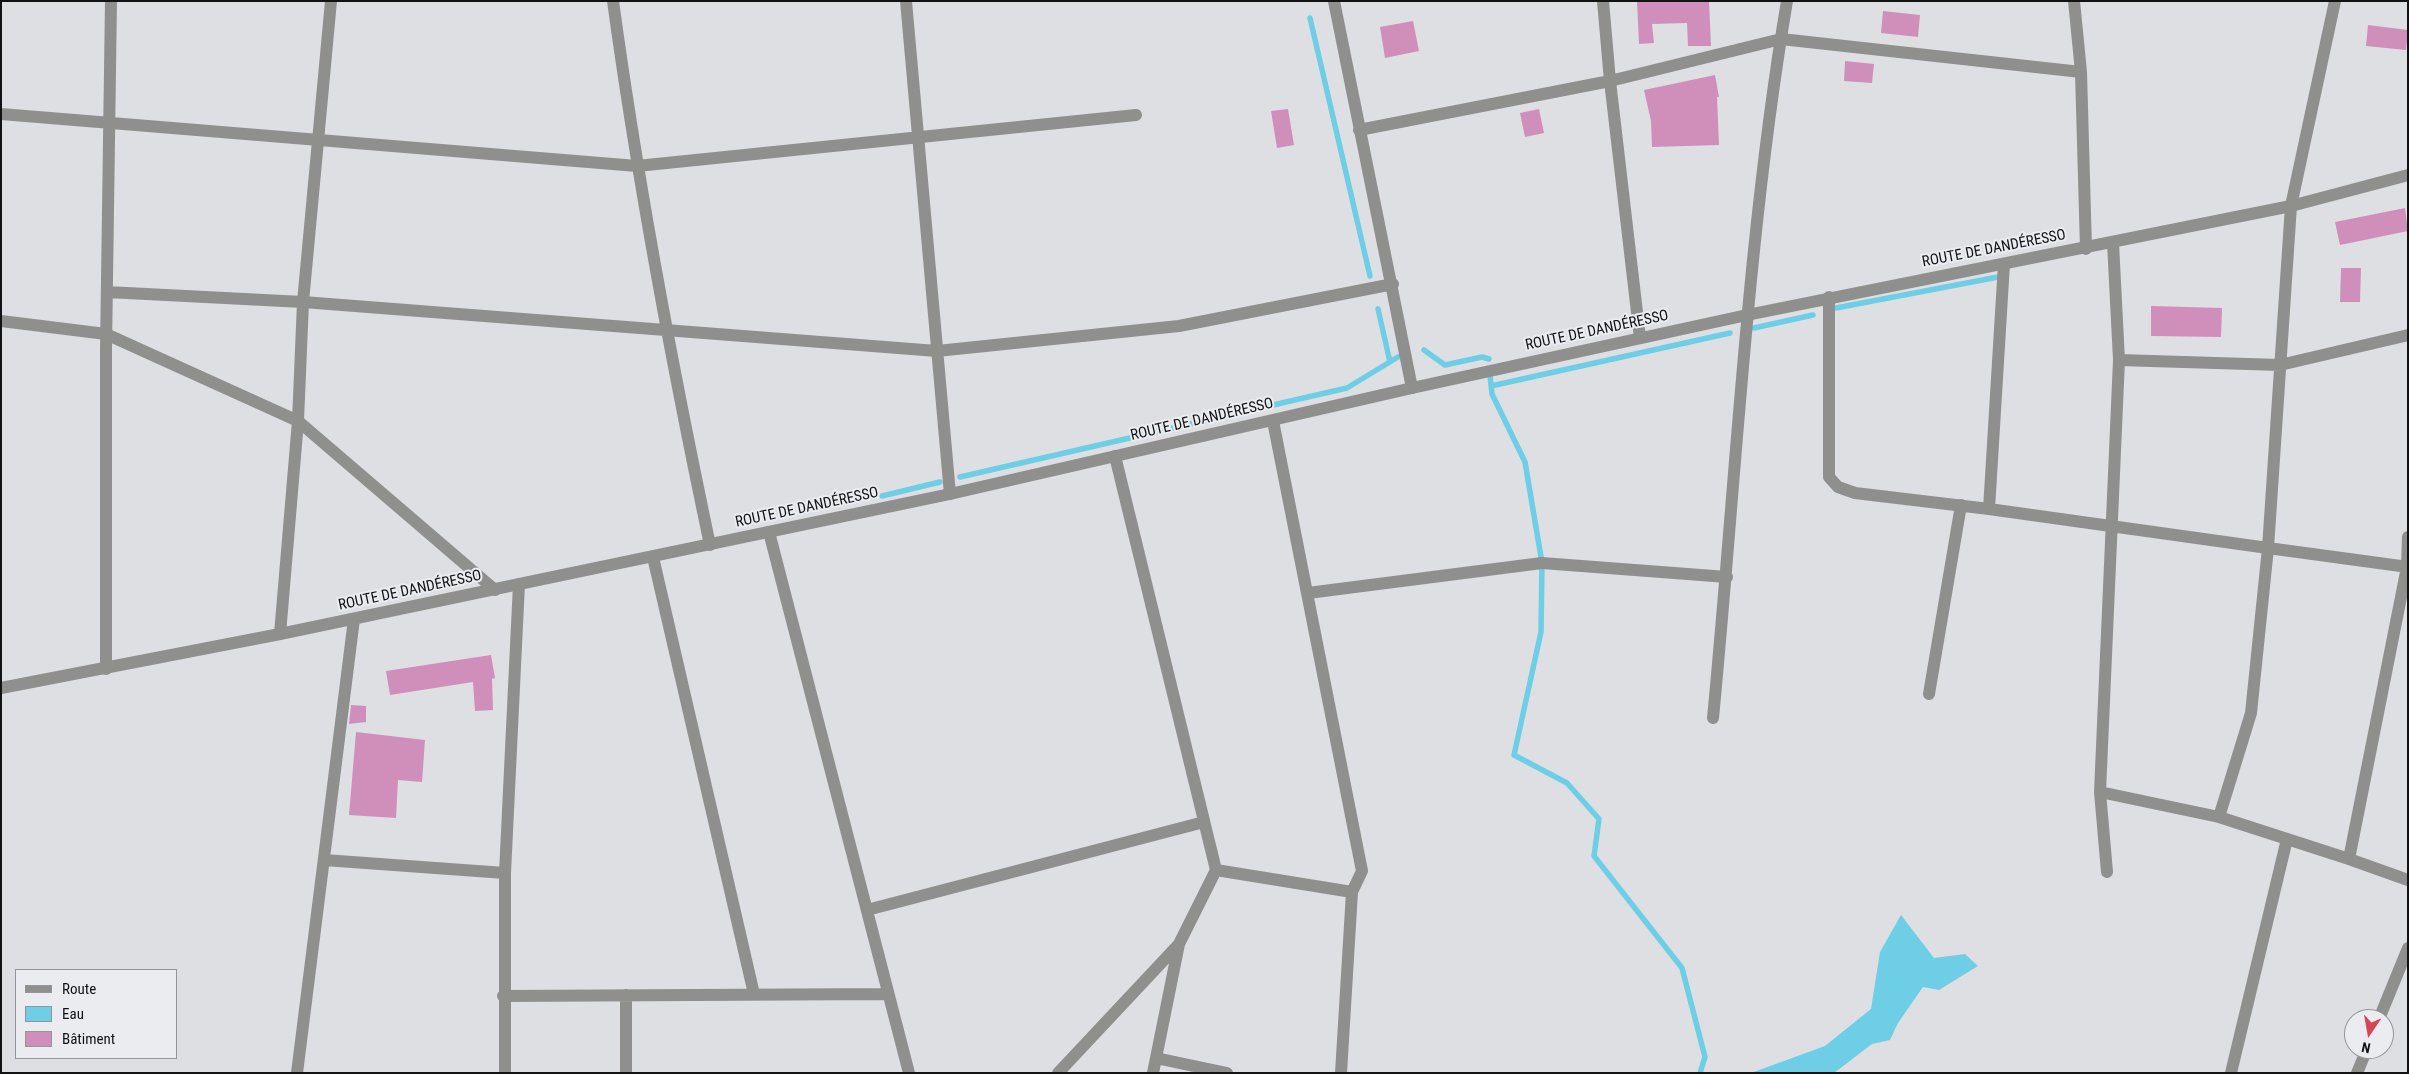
<!DOCTYPE html>
<html>
<head>
<meta charset="utf-8">
<style>
  body { margin:0 }
  #map { position:relative; width:2409px; height:1074px; overflow:hidden; background:#dedfe3; font-family:"Roboto Condensed",sans-serif }
  canvas { display:block }
  .frame { position:absolute; inset:0; border:2px solid #121213; pointer-events:none }
  .legend { position:absolute; left:15px; top:969px; width:162px; height:90px; box-sizing:border-box; background:#ebecf0; border:1px solid #949598; margin:0; padding:6px 9px; list-style:none; font-size:15px; color:#121213 }
  .legend li { display:flex; align-items:center; gap:10px; height:25px }
  .legend b { width:25px; border:1px solid #949598 }
  .north { position:absolute; left:2344px; top:1009px; width:50px; height:50px; box-sizing:border-box; background:#ebecf0; border:1px solid #949598; border-radius:50%; rotate:192deg; font-size:14px; font-weight:700; line-height:20px; text-align:center; color:#121213 }
  .north::after { content:''; display:block; margin:auto; width:18px; height:22px; background:#d64556; clip-path:polygon(50% 0,100% 100%,50% 72%,0 100%) }
</style>
</head>
<body>
<div id="map">
<canvas width="2409" height="1074"></canvas>
<div class="frame"></div>
<ul class="legend">
<li><b style="height:6px;background:#8f8f8d"></b>Route</li>
<li><b style="height:14px;background:#6dcee5"></b>Eau</li>
<li><b style="height:14px;background:#d08fba"></b>Bâtiment</li>
</ul>
<div class="north">N</div>
</div>
<script>
const ctx = document.querySelector('canvas').getContext('2d');
ctx.lineJoin = 'round';
function fill(path, color) {
  ctx.fillStyle = color;
  ctx.fill(path, 'evenodd');
}
function strokePath(path, color, width, dash) {
  ctx.strokeStyle = color;
  ctx.lineWidth = width;
  ctx.lineCap = dash ? 'butt' : 'round';
  ctx.setLineDash(dash || []);
  ctx.stroke(path);
}
function write(font, color, halo, rows, align = 'center') {
  ctx.font = font + ' "Roboto Condensed",sans-serif';
  ctx.lineWidth = 4;
  ctx.setLineDash([]);
  ctx.textBaseline = 'middle';
  ctx.strokeStyle = halo;
  ctx.fillStyle = color;
  for (const [text, x, y, turn = 0] of rows) {
    ctx.save();
    ctx.translate(x, y);
    ctx.rotate((+turn || 0) * Math.PI / 180);
    ctx.textAlign = isNaN(turn) ? turn : align;
    if (halo) ctx.strokeText(text, 0, 0);
    ctx.fillText(text, 0, 0);
    ctx.restore();
  }
}
const water = new Path2D(`
  M1901,915l33,43 31,-4 13,12 -39,24 -16,-3 -25,36 -8,17 -18,4 -38,29h-83l74,-27 46,-37 9,-57z`);
const stream = new Path2D(`
  M1310,18l60,258
  M1836,308l162,-31
  M1378,309l12,53
  M1754,328l59,-13
  M1424,350l21,15 37,-8 7,2
  M1490,375l2,19 33,68 17,101 -1,69 -27,123 53,28 32,36 -5,37 88,112 23,89 -5,16
  M1491,386l239,-53
  M960,477l387,-89 51,-31
  M882,496l58,-14`);
const building = new Path2D(`
  M1637,1h72l2,45h-23l-1,-23 -35,1 2,19 -15,1z
  M1883,11l37,4 -2,22 -37,-4z
  M1413,21l6,30 -34,7 -5,-31z
  M2368,25l40,5 -2,20 -40,-4z
  M1845,61l29,3 -2,19 -28,-2z
  M1715,75l4,22h-2l2,48 -67,2 -1,-26 -7,-31z
  M1288,109l6,36 -17,3 -6,-37z
  M1539,109l5,24 -19,4 -5,-24z
  M2405,208l3,23 -68,14 -5,-23z
  M2341,268h20l-1,34h-20z
  M2151,306l71,2 -1,29 -70,-1z
  M491,655l4,23 -3,1 1,31 -18,1 -2,-29 -83,13 -4,-24z
  M351,705l15,1v16l-17,2z
  M356,732l69,8 -3,42 -24,-2 -2,38 -47,-3z`);
const minor = new Path2D(`
  M331,1l-28,301 -5,119 197,169
  M613,1c25,183 59,364 97,544
  M906,1l44,493
  M1334,1l78,387
  M1603,1l7,80 30,257
  M2074,1l7,71 5,177
  M1,114l636,52 499,-51
  M1359,130l251,-49 171,-42 300,33
  M2113,243l6,117 161,5 128,-30
  M107,292l196,10 634,49 242,-25 214,-42
  M1829,297v180l9,10 17,6 134,16 279,39 23,-342 44,-205
  M1,321l105,13 192,87 -18,213
  M2119,360l-19,432 119,25
  M1115,456l101,414 -37,74
  M1989,509l15,-245
  M769,532l140,541
  M2408,537l-1,30 -58,292 59,21
  M653,557l101,437
  M1308,593l234,-30 185,14
  M106,669v-320l5,-348
  M1929,694l32,-189
  M1713,718c23,-239 34,-480 74,-717
  M2100,792l7,80
  M2349,859l-130,-42 32,-104 17,-165 140,19
  M324,860l181,13
  M1216,870l136,22 10,-21 -89,-450
  M867,910l337,-88
  M626,995v78
  M503,996l385,-2
  M2379,1019l29,-71
  M1156,1058l71,15
  M297,1073l57,-454
  M505,1073v-200l14,-289
  M1058,1073l121,-129 -26,129
  M1341,1073l11,-181
  M2231,1073l56,-234
  M2357,1073l10,-24`);
const tertiary = new Path2D(`
  M1,688l279,-54 670,-140 462,-106 335,-73 544,-109 117,-31`);
const streetNames = [
  ["ROUTE DE DANDÉRESSO",1994,249,-11],
  ["ROUTE DE DANDÉRESSO",1597,331,-12],
  ["ROUTE DE DANDÉRESSO",1202,420,-13],
  ["ROUTE DE DANDÉRESSO",807,508,-12],
  ["ROUTE DE DANDÉRESSO",410,591,-12]
];
fill(water, '#6dcee5');
strokePath(stream, '#6dcee5', 5.5);
fill(building, '#d08fba');
strokePath(minor, '#8f8f8d', 12);
strokePath(tertiary, '#8f8f8d', 12);
write('15px', '#121213', '#ebecf0', streetNames);
</script>
</body>
</html>
